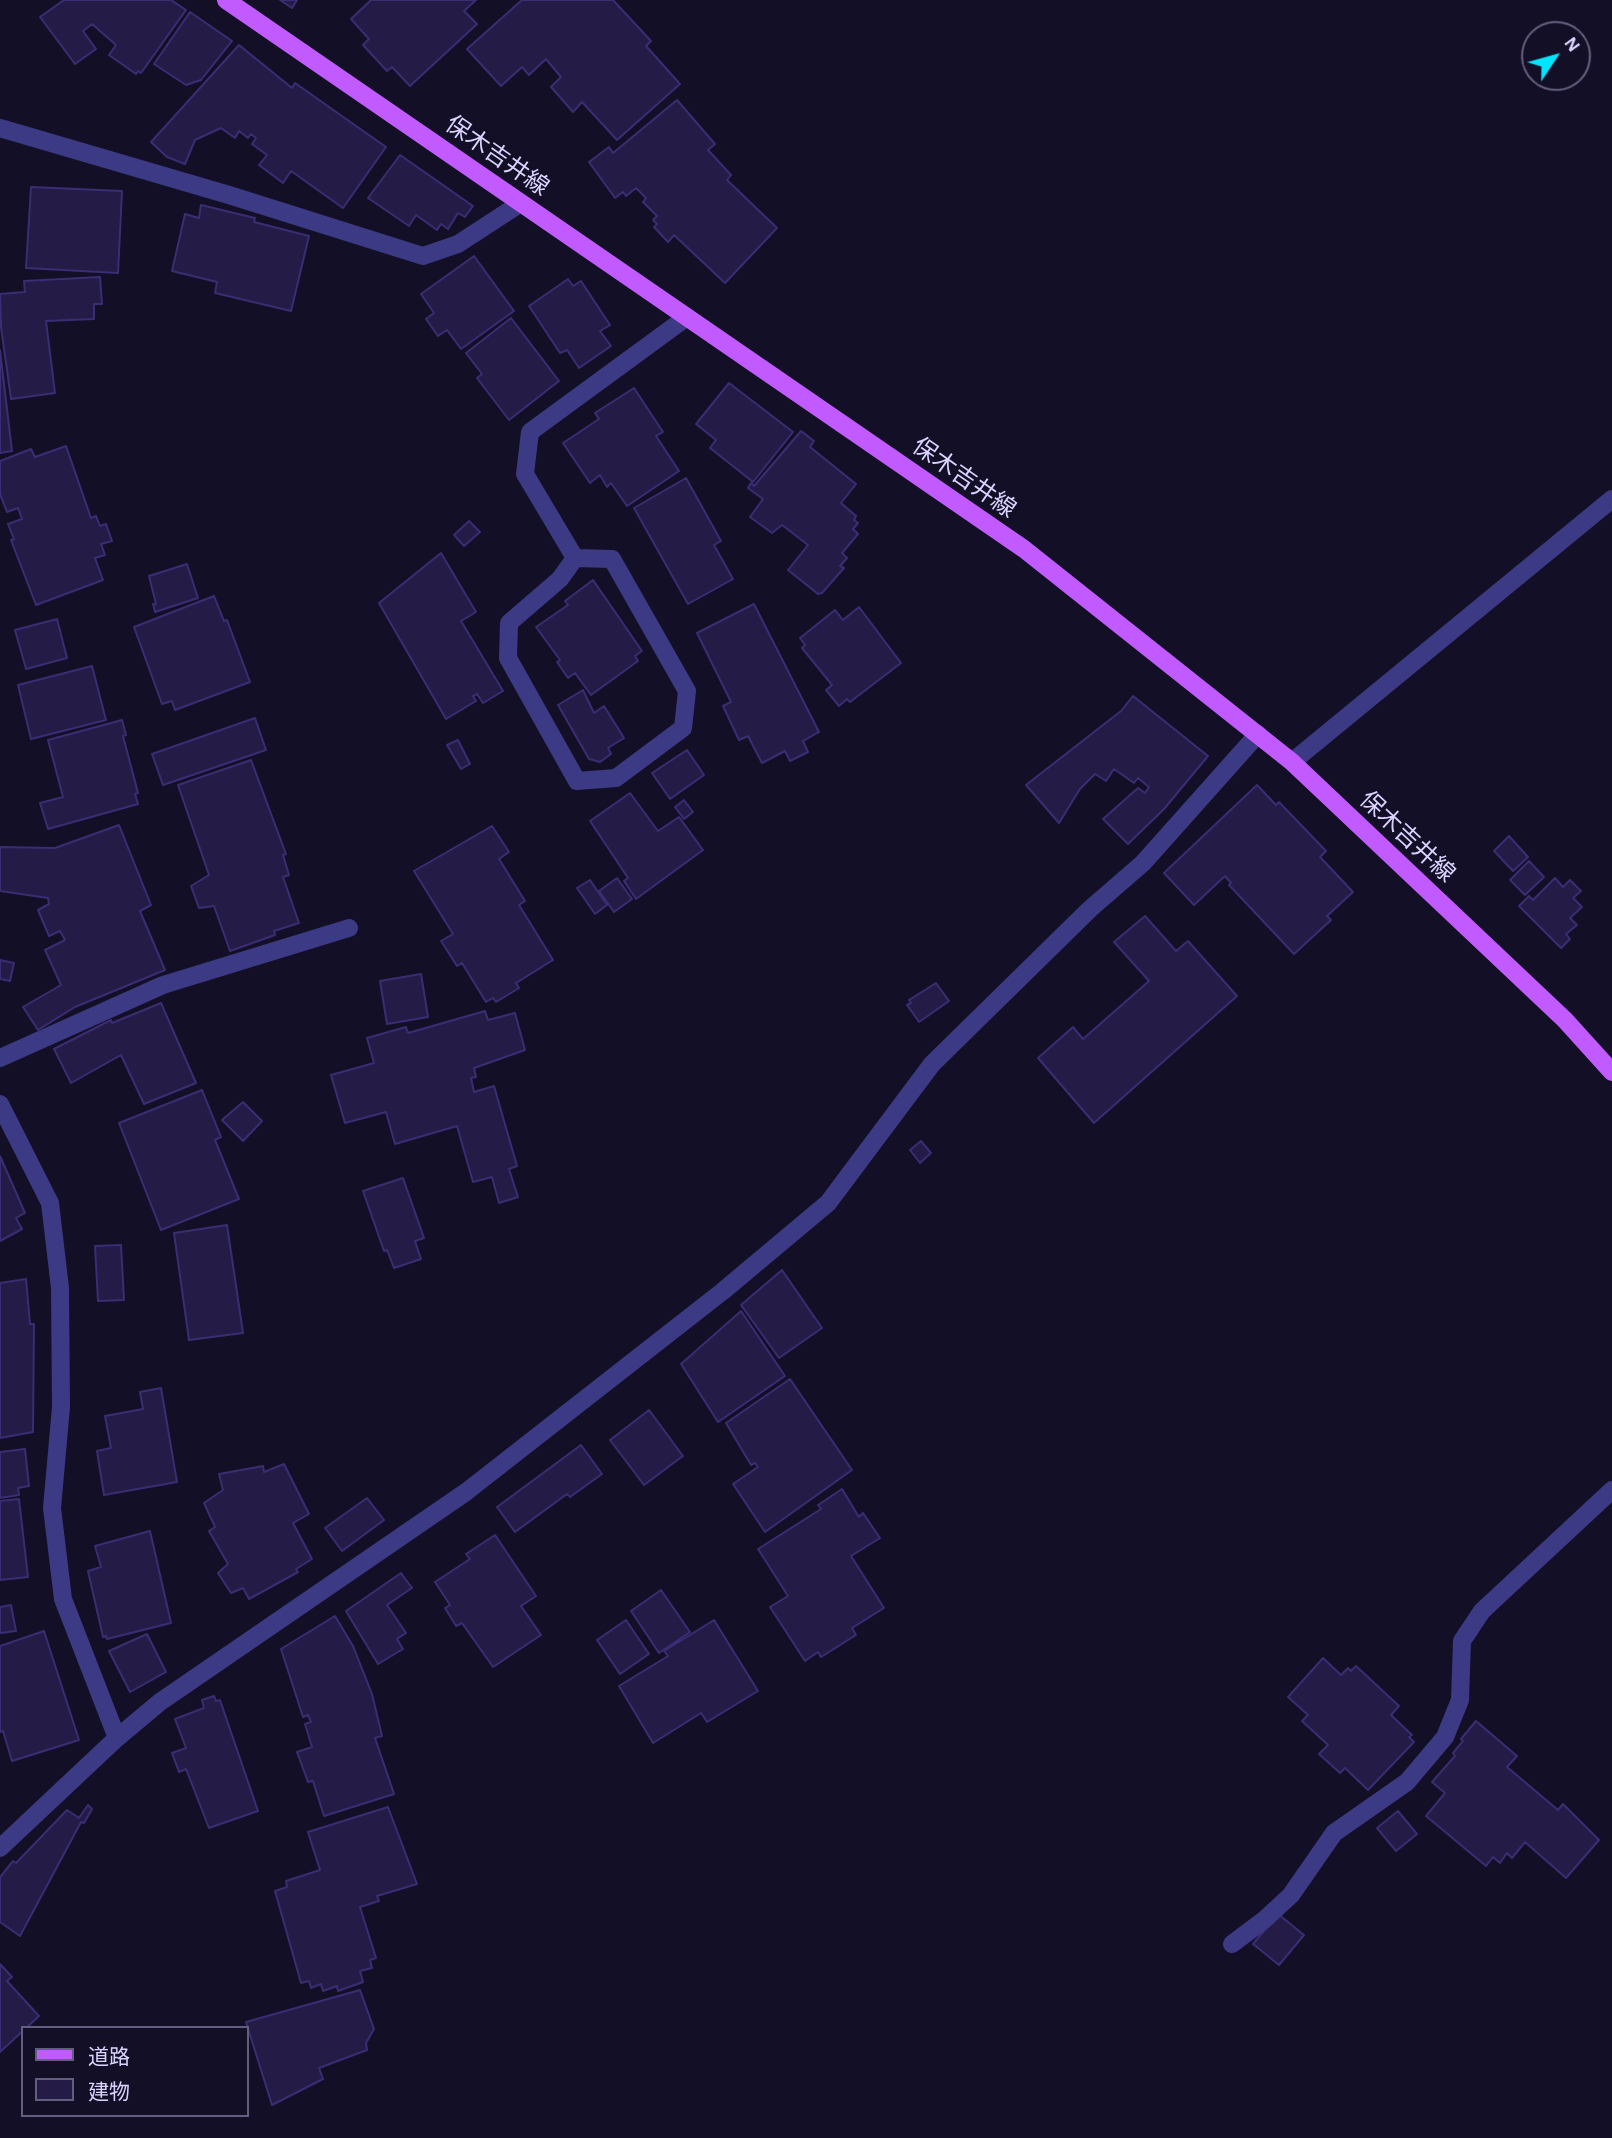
<!DOCTYPE html>
<html>
<head>
<meta charset="utf-8">
<style>
  body { margin:0 }
  #map { position:relative; width:1612px; height:2138px; overflow:hidden; background:#130f26; font-family:"Alegreya Sans","Noto Sans JP",sans-serif }
  canvas { display:block }
  .legend { position:absolute; left:21px; top:2026px; width:228px; height:91px; box-sizing:border-box; background:#130f26; border:2px solid #625e7d; margin:0; padding:9px 12px; list-style:none; font-size:21px; color:#d9d4ff }
  .legend li { display:flex; align-items:center; gap:14px; height:35px }
  .legend b { width:35px; border:2px solid #625e7d }
  .north { position:absolute; left:1521px; top:21px; width:70px; height:70px; box-sizing:border-box; background:#130f26; border:2px solid #625e7d; border-radius:50%; rotate:54deg; font-size:19px; font-weight:700; line-height:28px; text-align:center; color:#d9d4ff }
  .north::after { content:''; display:block; margin:auto; width:24px; height:32px; background:#00e5ff; clip-path:polygon(50% 0,100% 100%,50% 72%,0 100%) }
</style>
</head>
<body>
<div id="map">
<canvas width="1612" height="2138"></canvas>
<ul class="legend">
<li><b style="height:9px;background:#c25bff"></b>道路</li>
<li><b style="height:19px;background:#241b47"></b>建物</li>
</ul>
<div class="north">N</div>
</div>
<script>
const ctx = document.querySelector('canvas').getContext('2d');
ctx.lineJoin = 'round';
function fill(path, color) {
  ctx.fillStyle = color;
  ctx.fill(path, 'evenodd');
}
function strokePath(path, color, width, dash) {
  ctx.strokeStyle = color;
  ctx.lineWidth = width;
  ctx.lineCap = dash ? 'butt' : 'round';
  ctx.setLineDash(dash || []);
  ctx.stroke(path);
}
function write(font, color, halo, rows, align = 'center') {
  ctx.font = font + ' "Alegreya Sans","Noto Sans JP",sans-serif';
  ctx.lineWidth = 6;
  ctx.setLineDash([]);
  ctx.textBaseline = 'middle';
  ctx.strokeStyle = halo;
  ctx.fillStyle = color;
  for (const [text, x, y, turn = 0] of rows) {
    ctx.save();
    ctx.translate(x, y);
    ctx.rotate((+turn || 0) * Math.PI / 180);
    ctx.textAlign = isNaN(turn) ? turn : align;
    if (halo) ctx.strokeText(text, 0, 0);
    ctx.fillText(text, 0, 0);
    ctx.restore();
  }
}
const building = new Path2D(`
  M64,0h107l15,10 -45,63 -3,-2 -2,3 -27,-19 7,-10 -24,-21 -9,7 13,18 -21,15 -35,-47z
  M280,0h17l-5,8z
  M371,0h105l-12,11 13,13 -67,62 -18,-19 -5,4 -24,-26 6,-6 -18,-20z
  M522,0h91l38,41 -5,5 34,38 -63,56 -35,-38 -9,10 -22,-25 10,-10 -15,-18 -17,16 -7,-8 -21,19 -34,-37z
  M190,12l42,29 -31,39 -15,5 -32,-21z
  M239,45l53,43 3,-5 91,64 -43,61 -52,-37 -8,12 -24,-18 8,-10 -15,-11 4,-6 -5,-4 -3,4 -9,-7 -4,7 -14,-10 -26,12 -10,24 -18,-7 -16,-15z
  M677,100l38,44 -7,6 23,25 -4,5 50,48 -52,55 -51,-48 -6,7 -14,-15 3,-3 -4,-4 4,-4 -14,-14 3,-4 -10,-10 -10,8 -3,-4 -8,6 -26,-36 20,-15 4,6z
  M400,155l73,51 -8,11 -7,-4 -10,16 -7,-5 -4,6 -21,-15 -7,11 -41,-28z
  M31,187l91,4 -4,82 -92,-5z
  M201,205l54,13 -1,4 55,14 -18,75 -76,-18 2,-11 -45,-11 13,-57 14,4z
  M474,256l40,55 -53,38 -14,-19 -9,6 -12,-17 8,-6 -13,-19z
  M100,277l2,27h-8v15l-48,2 9,72 -44,6 -10,-72 -1,-33 25,-2 -1,-11z
  M568,279l5,7 8,-5 29,44 -10,6 11,15 -32,22 -12,-18 -7,3 -31,-47z
  M511,318l48,63 -50,39 -32,-42 5,-4 -16,-21z
  M0,350l12,101 -12,2z
  M729,383l64,49 -40,50 -43,-34 6,-8 -20,-16z
  M634,388l29,44 -7,4 23,35 -52,35 -16,-23 -4,4 -7,-12 -10,8 -27,-40 36,-24 -4,-6z
  M801,431l13,10 -4,6 46,37 -15,19 15,13 -2,4 4,3 -5,6 5,5 -16,19 5,5 -7,8 4,2 -22,25 -4,1 -30,-24 20,-25 -26,-20 -10,8 -22,-16 13,-18 -15,-11 3,-5 3,3z
  M66,446l25,72 5,-2 4,10 6,-2 6,17 -11,3 4,11 -10,3 8,22 -67,25 -25,-65 3,-1 -6,-15 14,-5 -4,-11 -11,4 -7,-18v-33l31,-12 4,8z
  M686,478l35,63 -7,4 19,34 -45,25 -54,-96z
  M469,521l11,11 -16,14 -10,-11z
  M441,553l35,59 -15,9 42,70 -20,12 -6,-9 -4,2 3,5 -30,18 -67,-116z
  M187,564l11,34 -43,14 -2,-8h3l-7,-28z
  M593,580l49,71 -7,5 3,5 -47,34 -16,-22 -7,5 -11,-16 3,-2 -24,-33 32,-22 -3,-4z
  M214,596l10,25 3,-1 23,62 -75,28 -3,-9 -10,3 -28,-77z
  M754,604l65,128 -16,9 5,11 -18,9 -5,-10 -23,12 -14,-27 -9,4 -16,-34 8,-4 -34,-69z
  M859,607l42,56 -51,39 -3,-3 -8,7 -13,-16 6,-5 -30,-37 3,-3 -5,-7 35,-28 8,10z
  M57,619l10,39 -41,11 -11,-39z
  M92,666l14,54 -75,19 -13,-54z
  M583,690l11,23 10,-7 20,32 -16,10 3,6 -11,8 -11,-3 -31,-54z
  M1133,696l75,60 -44,53 -36,35 -25,-25 35,-31 7,5 4,-6 -11,-9 -4,5 -20,-14 -8,12 -11,-7 -15,15 -21,34 -33,-38 95,-74z
  M255,718l11,32 -103,35 -11,-31z
  M122,720l4,15 -3,1 15,57 -3,1 3,10 -90,25 -8,-26 23,-6 -15,-57z
  M458,740l12,24 -9,5 -14,-24z
  M687,750l17,25 -34,24 -18,-26z
  M251,760l35,94 -3,1 6,20 -6,2 16,46 -25,8 1,4 -45,16 -16,-45 -15,2 -8,-22 18,-11 -31,-90z
  M1257,785l19,20 3,-3 47,49 -6,6 33,35 -26,24 4,4 -37,34 -65,-69 2,-2 -6,-7 -31,29 -30,-32z
  M630,793l28,38 21,-14 24,33 -67,49 -12,-18 4,-3 -38,-57z
  M684,800l9,12 -9,7 -9,-12z
  M119,825l32,80 -11,6 25,59 -90,37 -37,23 -15,-23 38,-22 -16,-35 20,-10 -5,-9 -11,5 -11,-26 11,-6 -1,-6 -48,-7v-44l55,1z
  M492,826l17,26 -10,7 26,42 -6,4 34,55 -37,23 3,5 -23,14 -3,-4 -7,4 -24,-39 -5,3 -16,-25 12,-7 -39,-63z
  M1509,836l19,21 -15,14 -19,-20z
  M1529,861l15,16 -19,18 -15,-15z
  M617,878l15,21 -18,13 -15,-21z
  M1555,878l8,9 7,-7 11,11 -8,7 9,9 -12,11 7,7 -11,9 4,5 -9,9 -42,-42 10,-10 4,4z
  M590,880l17,25 -12,9 -18,-26z
  M1145,916l31,35 12,-10 49,55 -143,127 -56,-65 35,-31 10,12 66,-58 -35,-39z
  M0,960l14,3 -4,18 -10,-2z
  M421,974l7,43 -41,7 -7,-43z
  M936,983l13,18 -30,21 -12,-17 4,-2 -2,-3z
  M161,1003l35,80 -52,21 -23,-49 -50,28 -17,-34 57,-29 1,3z
  M485,1011l3,9 27,-7 10,37 -51,18 2,9 -5,1 3,14 20,-6 23,80 -8,3 9,28 -19,6 -7,-26 -19,5 -16,-56 -62,18 -9,-32 -41,11 -14,-48 43,-12 -7,-25 39,-11 2,6z
  M202,1090l19,47 -6,3 24,59 -78,31 -42,-107z
  M243,1102l19,19 -19,20 -21,-21z
  M921,1141l10,12 -11,10 -10,-13z
  M0,1156l25,57 -9,5 6,11 -22,12z
  M403,1178l21,60 -9,3 6,18 -27,9 -7,-18 -3,1 -21,-60z
  M227,1225l16,108 -54,7 -15,-107z
  M121,1245l3,55 -26,1 -3,-55z
  M782,1270l40,58 -43,30 -38,-53z
  M26,1279l4,45h4l-1,108 -33,6v-155z
  M741,1311l44,65 -67,46 -37,-58z
  M790,1379l62,91 -87,62 -32,-48 25,-17 -3,-4 -4,2 -25,-42z
  M161,1388l16,94 -73,13 -7,-44 14,-3 -6,-32 38,-7 -3,-17z
  M649,1410l34,46 -39,29 -34,-45z
  M581,1445l21,29 -32,23 -3,-3 -52,38 -18,-25z
  M25,1449l4,37 -11,2 1,7 -19,3v-46z
  M284,1464l25,50 -16,9 19,36 -16,10 2,3 -49,27 -6,-11 -12,5 -13,-20 10,-9 -19,-33 6,-4 -11,-24 19,-13 -4,-16 44,-8 1,6z
  M842,1489l17,28 4,-4 17,25 -29,18 33,52 -32,20 4,7 -35,22 -3,-5 -13,9 -35,-54 18,-11 -30,-47 63,-40 -3,-4z
  M367,1498l17,22 -42,31 -17,-23z
  M19,1499l9,78 -28,3v-79z
  M150,1531l21,92 -64,16 -1,-3 -3,1 -15,-66 13,-4 -6,-21z
  M495,1535l41,61 -15,10 20,29 -48,32 -31,-44 -6,3 -11,-18 5,-3 -15,-23 35,-23 -4,-5z
  M401,1573l11,15 -25,17 19,28 -9,6 6,10 -25,15 -32,-53z
  M661,1590l29,42 -31,21 -28,-42z
  M11,1605l5,26 -16,2v-26z
  M335,1616l18,30 19,48 10,42 -7,2 19,56 -70,22 -11,-35 -5,1 -11,-30 15,-5 -7,-23 6,-2 -3,-7 -5,2 -22,-68z
  M626,1620l23,34 -29,20 -23,-34z
  M714,1620l44,71 -51,31 -6,-9 -48,30 -34,-57 49,-30 -4,-5z
  M44,1631l35,109 -67,21 -9,-30 -3,1v-86z
  M147,1634l19,38 -36,20 -21,-41z
  M1323,1658l18,17 7,-7 3,3 5,-5 43,40 -8,9 21,20 -3,2 5,5 -46,48 -23,-22 -5,5 -21,-19 9,-9 -26,-24 6,-6 -20,-18z
  M214,1696l2,5 4,-1 38,111 -49,17 -23,-59 -7,3 -7,-19 14,-5 -11,-29 29,-11 -2,-8z
  M1476,1721l41,35 -10,11 51,43 5,-6 36,36 -33,38 -41,-36 -13,16 -5,-5 -7,10 -7,-6 -7,9 -60,-50 19,-23 -13,-11 23,-26 -2,-3 10,-12 -2,-2z
  M88,1805l4,4 -8,14 -3,-1 -61,114 -20,-14v-45l13,-16 3,2 51,-53 12,8z
  M388,1807l29,77 -40,12 2,5 -19,6 16,51 -6,2 2,8 -12,3 3,11 -25,9 -1,-5 -14,5 -2,-7 -10,4 -2,-7 -8,2 -26,-92 12,-4 -1,-6 34,-11 -12,-38z
  M1398,1811l19,23 -21,17 -19,-23z
  M1278,1914l26,21 -25,30 -26,-21z
  M0,1964l12,13 -5,4 32,35 -39,36z
  M360,1990l14,39 -8,14 1,7 -48,18 4,11 -51,26 -26,-83z`);
const minor = new Path2D(`
  M0,128l229,67 194,61 35,-12 63,-41
  M575,558l37,1 75,132 -4,37 -67,50 -39,3 -69,-123 1,-35 51,-44z
  M575,558l-50,-84 5,-42 157,-115
  M1292,762l320,-263
  M0,1058l163,-73 186,-57
  M0,1104l50,99 10,85 1,119 -9,101 11,91 54,139
  M0,1848l117,-110 43,-36 306,-210 257,-201 105,-88 104,-139 158,-155 53,-46 115,-129
  M1232,1944l32,-24 27,-25 43,-62 73,-51 38,-45 15,-37 2,-59 20,-30 130,-121`);
const major = new Path2D(`
  M226,0l798,549 268,213 273,258 47,52`);
const streetNames = [
  ["保木吉井線",497,156,35],
  ["保木吉井線",964,478,35],
  ["保木吉井線",1407,837,43]
];
fill(building, '#241b47');
strokePath(building, '#3b2d73', 2);
strokePath(minor, '#3d3a85', 18);
strokePath(major, '#c25bff', 18);
write('24px', '#d9d4ff', '#130f26', streetNames);
</script>
</body>
</html>
